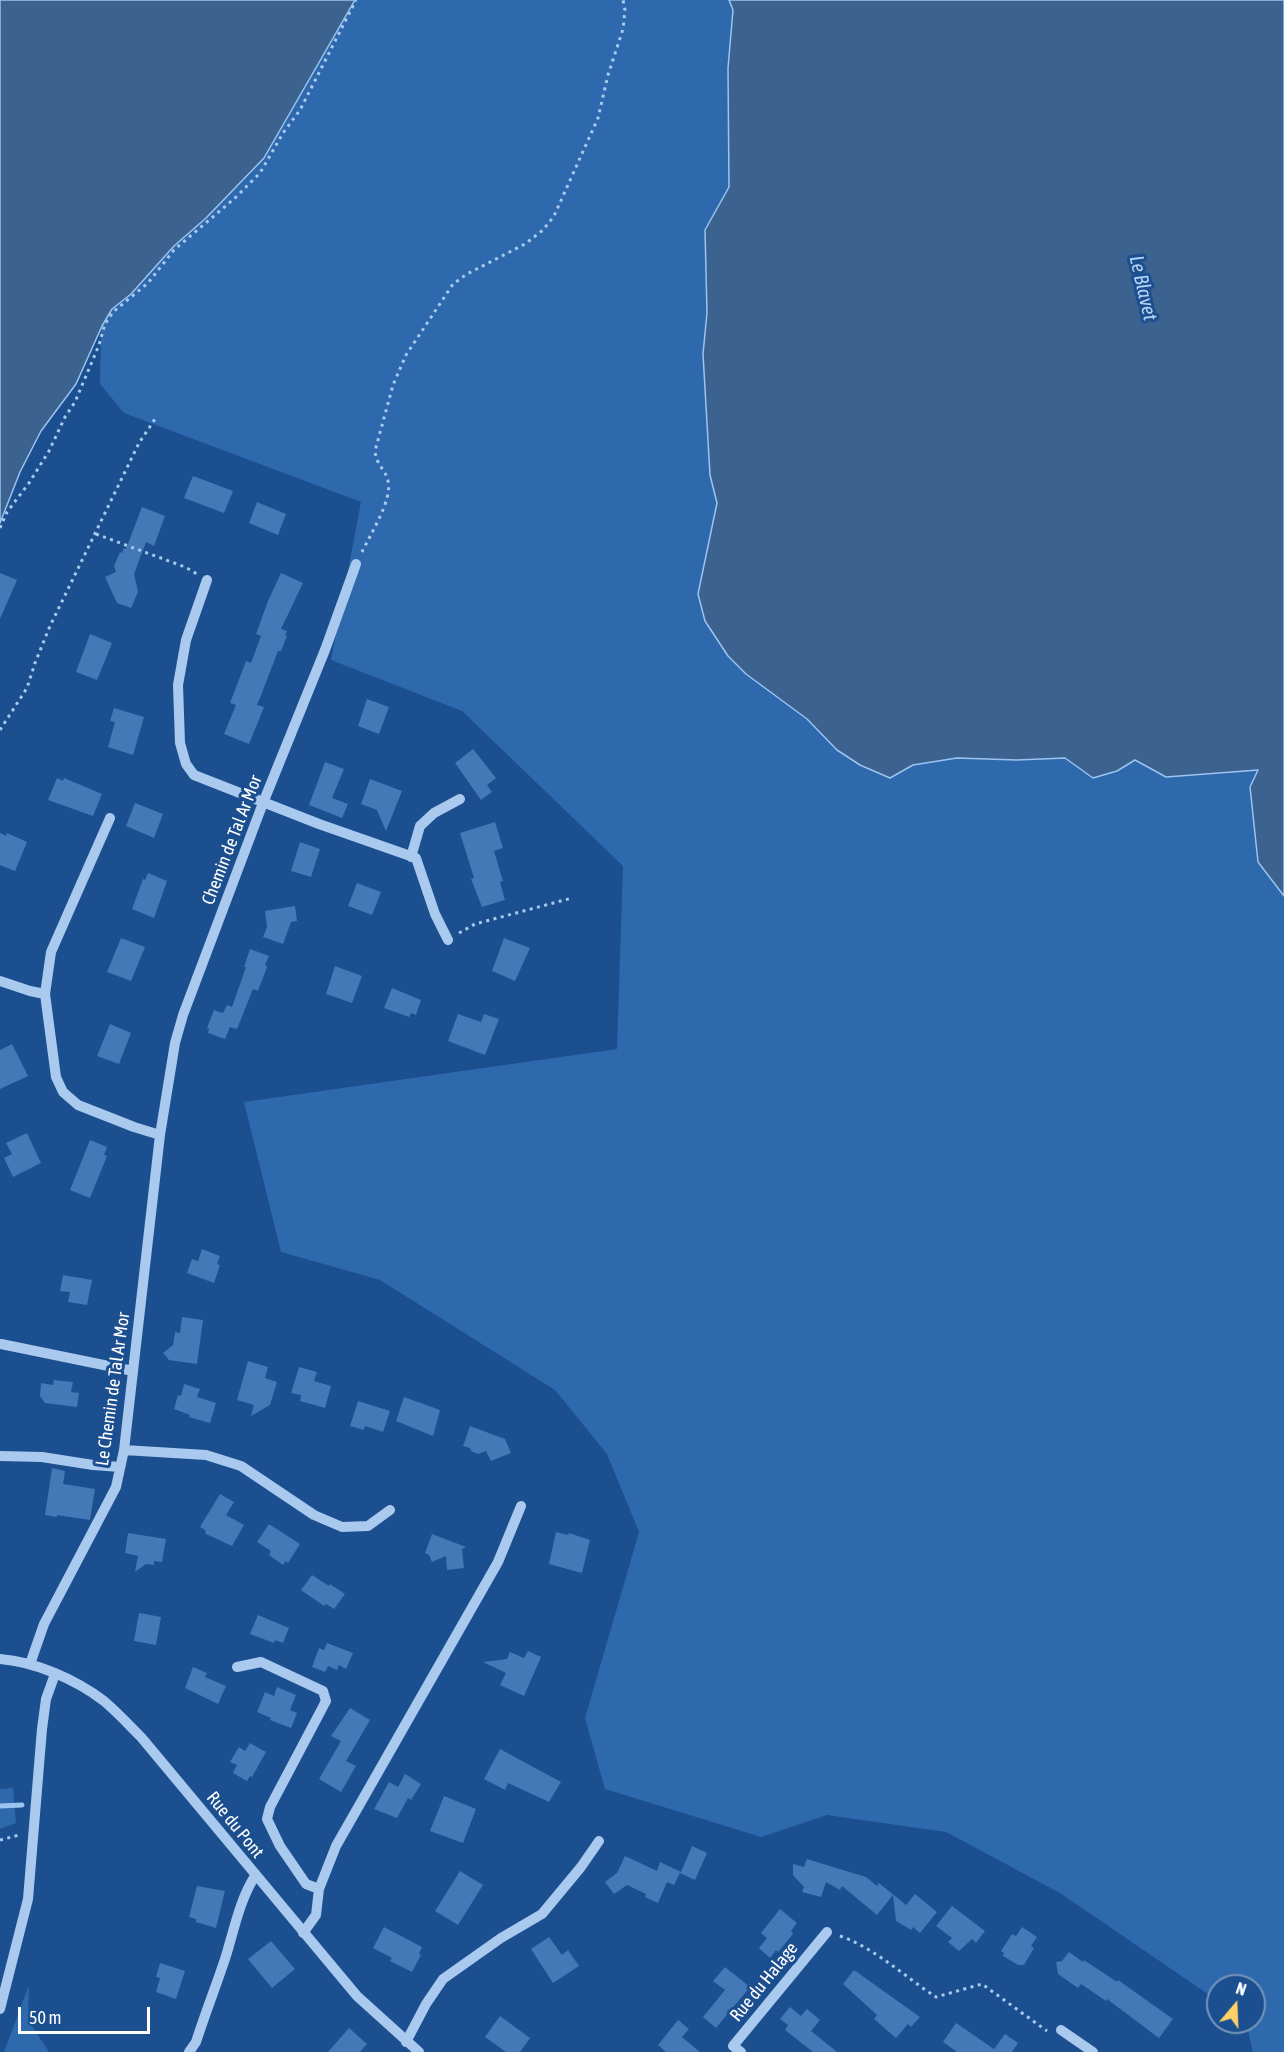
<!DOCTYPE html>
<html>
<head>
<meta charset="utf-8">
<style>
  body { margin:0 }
  #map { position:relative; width:1284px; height:2052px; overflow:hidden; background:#1b4f8f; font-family:"Asap Condensed",sans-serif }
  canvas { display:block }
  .north { position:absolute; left:1206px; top:1974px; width:60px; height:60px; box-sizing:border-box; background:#1b4f8f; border:2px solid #7695bc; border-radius:50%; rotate:19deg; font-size:16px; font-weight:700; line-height:24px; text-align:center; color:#fff }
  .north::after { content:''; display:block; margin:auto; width:21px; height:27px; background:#ffd166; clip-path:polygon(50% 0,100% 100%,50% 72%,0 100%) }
  .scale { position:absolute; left:18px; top:2007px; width:132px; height:27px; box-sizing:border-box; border:3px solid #fff; border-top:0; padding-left:8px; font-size:18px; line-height:21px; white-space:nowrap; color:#fff; -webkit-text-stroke:4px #1b4f8f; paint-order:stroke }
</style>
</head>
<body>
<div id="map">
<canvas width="1284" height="2052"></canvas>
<div class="north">N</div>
<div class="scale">50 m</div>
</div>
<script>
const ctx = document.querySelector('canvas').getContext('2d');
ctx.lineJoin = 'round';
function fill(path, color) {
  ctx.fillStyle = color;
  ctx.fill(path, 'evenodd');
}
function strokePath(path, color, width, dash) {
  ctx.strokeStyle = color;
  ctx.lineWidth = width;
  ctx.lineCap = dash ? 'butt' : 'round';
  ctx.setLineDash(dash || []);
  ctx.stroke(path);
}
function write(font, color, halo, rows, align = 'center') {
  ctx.font = font + ' "Asap Condensed",sans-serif';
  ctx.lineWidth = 6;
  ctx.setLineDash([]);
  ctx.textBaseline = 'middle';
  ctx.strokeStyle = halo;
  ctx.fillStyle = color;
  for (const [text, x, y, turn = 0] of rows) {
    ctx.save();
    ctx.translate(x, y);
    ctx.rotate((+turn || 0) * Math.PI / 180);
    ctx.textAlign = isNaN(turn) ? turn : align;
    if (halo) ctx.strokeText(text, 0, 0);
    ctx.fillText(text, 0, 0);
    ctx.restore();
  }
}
const green = new Path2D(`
  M108,0h662l488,770 -1,92 27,34v1156h-31l-7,-30h8v-36h-36v15l-158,-108 -114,-61 -119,-17 -66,22 -156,-48 -20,-71 54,-186 -32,-78 -52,-64 -175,-110 -99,-28 -37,-150 373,-53 6,-183 -161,-155 -131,-51 30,-158 -237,-89 -24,-29 1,-56 -25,56 -35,47 -21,41 -20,51z
  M13,1788l3,35 -16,6v-40z
  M29,1985l-1,35 21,32h-45z`);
const water = new Path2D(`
  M0,0h355l-91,158 -58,60 -32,28 -43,48 -19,15 -10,17 -26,58 -35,47 -21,41 -20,51z
  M729,0h555v896l-26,-34 -8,-75 8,-17 -92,7 -31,-17 -18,11 -24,7 -28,-20 -48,2 -60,-2 -44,7 -23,13 -30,-13 -23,-15 -30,-31 -61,-45 -18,-18 -23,-35 -7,-27 19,-91 -7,-28 -7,-121 4,-41 -2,-83 24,-43 -1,-119 5,-58z`);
const stream = new Path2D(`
  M0,1806l22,-1`);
const building = new Path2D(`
  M193,476l40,15 -9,22 -40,-15z
  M257,502l29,12 -8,21 -29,-12z
  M142,507l23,9 -11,30 -8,-4 -12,32 4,18 -7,16 -14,-5 -12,-26 11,-5 -2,-6 6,-14 2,1 2,-5 2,1z
  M0,573l17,7 -17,39z
  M281,573l22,10 -22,46 6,2 -2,4 2,1 -6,15h-3l-18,47 -3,7 7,2 -15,37 -25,-10 12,-29 -6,-2 16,-42 5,2 10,-27 -5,-2 12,-33z
  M90,634l22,9 -15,37 -21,-8z
  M367,699l22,8 -10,27 -21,-8z
  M114,708l30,9 -11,38 -25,-8 7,-25 -5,-1z
  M473,749l23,29 -9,7 5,7 -11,8 -26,-37z
  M325,762l19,7 -12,29 16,6 -6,14 -33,-13z
  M57,778l6,3 1,-3 38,16 -9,22 -45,-16z
  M370,779l32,12 -16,40 -9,-21 -16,-6z
  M135,803l28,11 -9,24 -28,-12z
  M495,822l8,26 -9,3 9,30 -3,1 5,18 -23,7 -11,-28 3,-1 -14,-45z
  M0,833l6,3 1,-3 20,9 -12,29 -15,-6z
  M300,842l20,7 -9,28 -20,-6z
  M148,873l19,8 -13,37 -22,-9 11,-30 2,1z
  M357,883l24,9 -9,23 -24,-9z
  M295,906l2,15 -6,1 -8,22 -20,-7 4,-10 -2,-16z
  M121,938l24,9 -14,34 -24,-9z
  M504,938l26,10 -15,33 -23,-10z
  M250,949l19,7 -4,9 2,2 -9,24 -5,-2 -16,40 -7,-2 -5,12 -17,-6 1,-4 -2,-1 7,-18 9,3 4,-8 5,2 14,-40h-2z
  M335,966l27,10 -10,27 -26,-9z
  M392,988l29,12 -5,15 -5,-2 -2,4 -25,-9z
  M458,1014l23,8 3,-8 15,5 -14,36 -37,-14z
  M110,1024l21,9 -12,31 -22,-8z
  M12,1044l16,32 -28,13v-39z
  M27,1133l14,30 -28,14 -9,-19 8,-4 -6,-11z
  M90,1140l17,7 -3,8 3,1 -17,42 -20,-8z
  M202,1249l18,7 -3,8 3,1 -6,18 -27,-10 5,-14 6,2z
  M63,1275l29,5 -5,25 -19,-3 2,-10 -10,-1z
  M182,1317l21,3 -6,44 -28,-4 -6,-7 10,-8 2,-13 5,1z
  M248,1361l20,6 -3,11 12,4 -7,23 -19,11 3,-11 -17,-5z
  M299,1367l18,5 -3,9 17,5 -6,22 -25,-7 1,-6 -10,-2z
  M54,1380l19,2 -2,10 8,1 -2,14 -32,-4 -5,-7 1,-13 12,2z
  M184,1384l16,5 -3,8 19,6 -6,20 -21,-6 1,-2 -16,-6 4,-14 3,1z
  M404,1397l36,13 -7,26 -37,-15z
  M358,1401l32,10 -7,21 -18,-6 -1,4 -14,-4z
  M470,1426l35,13 6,14 -20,8 -5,-10 -8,3 -7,-3 -1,-3 -7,-2z
  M52,1468l13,3 -2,13 32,5 -5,31 -33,-5v2l-12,-2z
  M220,1494l14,8 -8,13 18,10 -12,21 -26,-12 -1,-4 -5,-3z
  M269,1524l31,20 -12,19 -2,-2 -3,4 -14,-10 2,-4 -14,-9z
  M556,1532l12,3 1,-2 21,7 -8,33 -33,-9z
  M128,1533l38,6 -4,23 -8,-1v4l-8,-1 -11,8 3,-16 -13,-3z
  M432,1534l34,13 -4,2 2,19 -17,2 -1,-14 -14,6 -3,-7 -4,-2z
  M312,1575l17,11 1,-2 15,10 -11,15 -8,-5 -2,2 -23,-16z
  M139,1613l22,4 -5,28 -22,-4z
  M258,1615l31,13 -6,15 -8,-3 -1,3 -24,-9z
  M327,1643l26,10 -7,16 -7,-4 -2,5 -9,-4 -3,6 -13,-5 7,-19 5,2z
  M528,1651l13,6 -17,39 -24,-11 6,-12 -23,-11 24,-3 3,-7 14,6z
  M193,1667l14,6 -2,4 21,9 -8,18 -33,-16z
  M277,1687l19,8 -6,15 7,3 -6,15 -21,-8 1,-2 -14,-6 8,-20 9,4z
  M350,1708l20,12 -24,41 10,5 -15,26 -22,-13 22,-38 -10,-5z
  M250,1743l16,9 -14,25 -2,-1 -3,5 -14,-8 4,-8 -7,-3 9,-15 6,4z
  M500,1749l61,33 -12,20 -41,-19 -3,7 -21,-11z
  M405,1774l16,10 -10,16 -3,-2 -11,20 -23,-9 15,-27 9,5z
  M444,1796l32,13 -13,34 -33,-12z
  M692,1846l15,7 -12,27 -15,-7 -6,12 -7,-3 -9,21 -13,-6 1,-3 -19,-9 -13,9 -9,-12 12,-9 8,-17 32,15 3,-9 21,10z
  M807,1859l59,18 11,9 2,-3 27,22 9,-11 22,18 -17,21 -7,-6 -2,3 -15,-9 -3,-26 -16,20 -35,-29 -2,4 -14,-8 -5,15 -19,-5 2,-5 -11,-12v-11l11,3z
  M460,1871l23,14 -25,40 -23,-14z
  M197,1886l28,5 -9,37 -20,-6v-3l-7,-2z
  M952,1906l33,25 -9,12 -4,-4 -13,12 -11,-9 4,-4 -16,-12z
  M780,1909l17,14 -6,8 2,3 -15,18 -2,-2 -6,8 -11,-10 8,-10 -6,-5z
  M384,1927l38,20 -3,7 2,1 -9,17 -22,-11 2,-3 -19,-10z
  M1022,1927l15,10 -6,9 3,2 -10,17h-6l-15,-9 1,-3 -3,-2 11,-17 4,2z
  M549,1937l13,18 6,-5 11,16 -26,17 -22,-34z
  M271,1941l24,28 -23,19 -24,-29z
  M1069,1952l14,10 1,-2 33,22 1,-2 55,39 -14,19 -52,-39 -1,2 -25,-17 -3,4 -20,-14 -2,-12 6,-1z
  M160,1963l25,8 -9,28 -20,-7 4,-14 -4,-1z
  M725,1967l25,20 -34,41 -13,-11 22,-27 -12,-9z
  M854,1970l66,47 -9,10 -3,-3 -12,14 -22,-19 3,-4 -34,-31z
  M790,2007l11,9 6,-7 13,11 -9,11 26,21h-24l-28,-22 3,-5 -8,-6z
  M500,2016l30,22 -10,14h-14l-21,-15z
  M678,2020l11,9 -7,8 18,15h-34l-8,-7z
  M956,2023l38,26 11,-15 13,9 -6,9h-55l-14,-10z
  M349,2028l18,16 -7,8h-32z`);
const path = new Path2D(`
  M0,528l7,-16 22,-29 20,-32 16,-34 10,-15 24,-57 6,-21 8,-12 35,-29 26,-33 61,-52 25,-25 23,-40 17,-23 56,-110
  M96,534l89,33 12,7
  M362,552c8,-17 31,-53 26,-71 -3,-13 -11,-14 -13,-30l18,-66 13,-30 47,-71 14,-10 58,-30 18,-14 11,-14 44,-98 10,-43 15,-46 2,-19 -2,-10
  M0,730l27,-42 8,-25 15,-37 89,-183 18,-27
  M459,933l16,-9 97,-26
  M0,1840l19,-5
  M840,1936c35,12 65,41 96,61l46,-13 65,47`);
const minor = new Path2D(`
  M207,580l-21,60 -8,45 2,58 6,21 8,11 125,49 97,34 19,56 13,26
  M110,818l-59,134 -6,42 11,83 7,15 15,13 56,22 26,8
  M411,857l9,-31 14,-13 26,-14
  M0,981l30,10 15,3
  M1,1344l132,27
  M124,1450l82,5 35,11 73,49 28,12 26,-1 22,-16
  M0,1456l42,1 51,8 27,2
  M0,1659c36,3 75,20 104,42 13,11 25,24 37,36l216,259 62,56
  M30,1664l14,-40 72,-137 8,-37 36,-315 15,-92 8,-28 80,-212 62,-153 31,-86
  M237,1667l24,-5 62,29 3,10 -56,106 -3,12 13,27 26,38 13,5
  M303,1933l13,-18 3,-26 17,-43 162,-284 23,-56
  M0,2009l28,-110 14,-170 4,-30 9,-25
  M1061,2030l32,22
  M406,2042l20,-38 17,-25 58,-41 41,-24 39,-47 18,-26
  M189,2052l7,-10c9,-28 20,-56 29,-83 9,-28 14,-58 30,-83
  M741,2052l-8,-6 94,-114`);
const streetNames = [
  ["Chemin de Tal Ar Mor",232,840,-69],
  ["Le Chemin de Tal Ar Mor",113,1389,-82],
  ["Rue du Pont",235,1825,51],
  ["Rue du Halage",764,1982,-51]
];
const waterNames = [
  ["Le Blavet",1143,288,77]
];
fill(green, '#2e69ad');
fill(water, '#3c6290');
strokePath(water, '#9cc4f0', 1.5);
strokePath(stream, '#9cc4f0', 5);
fill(building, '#4478b7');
strokePath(path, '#a9c9ee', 3, [3, 4.5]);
strokePath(minor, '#a9c9ee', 10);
write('18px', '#fff', '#1b4f8f', streetNames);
write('italic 20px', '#b5d3f5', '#1b4f8f', waterNames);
</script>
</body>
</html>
